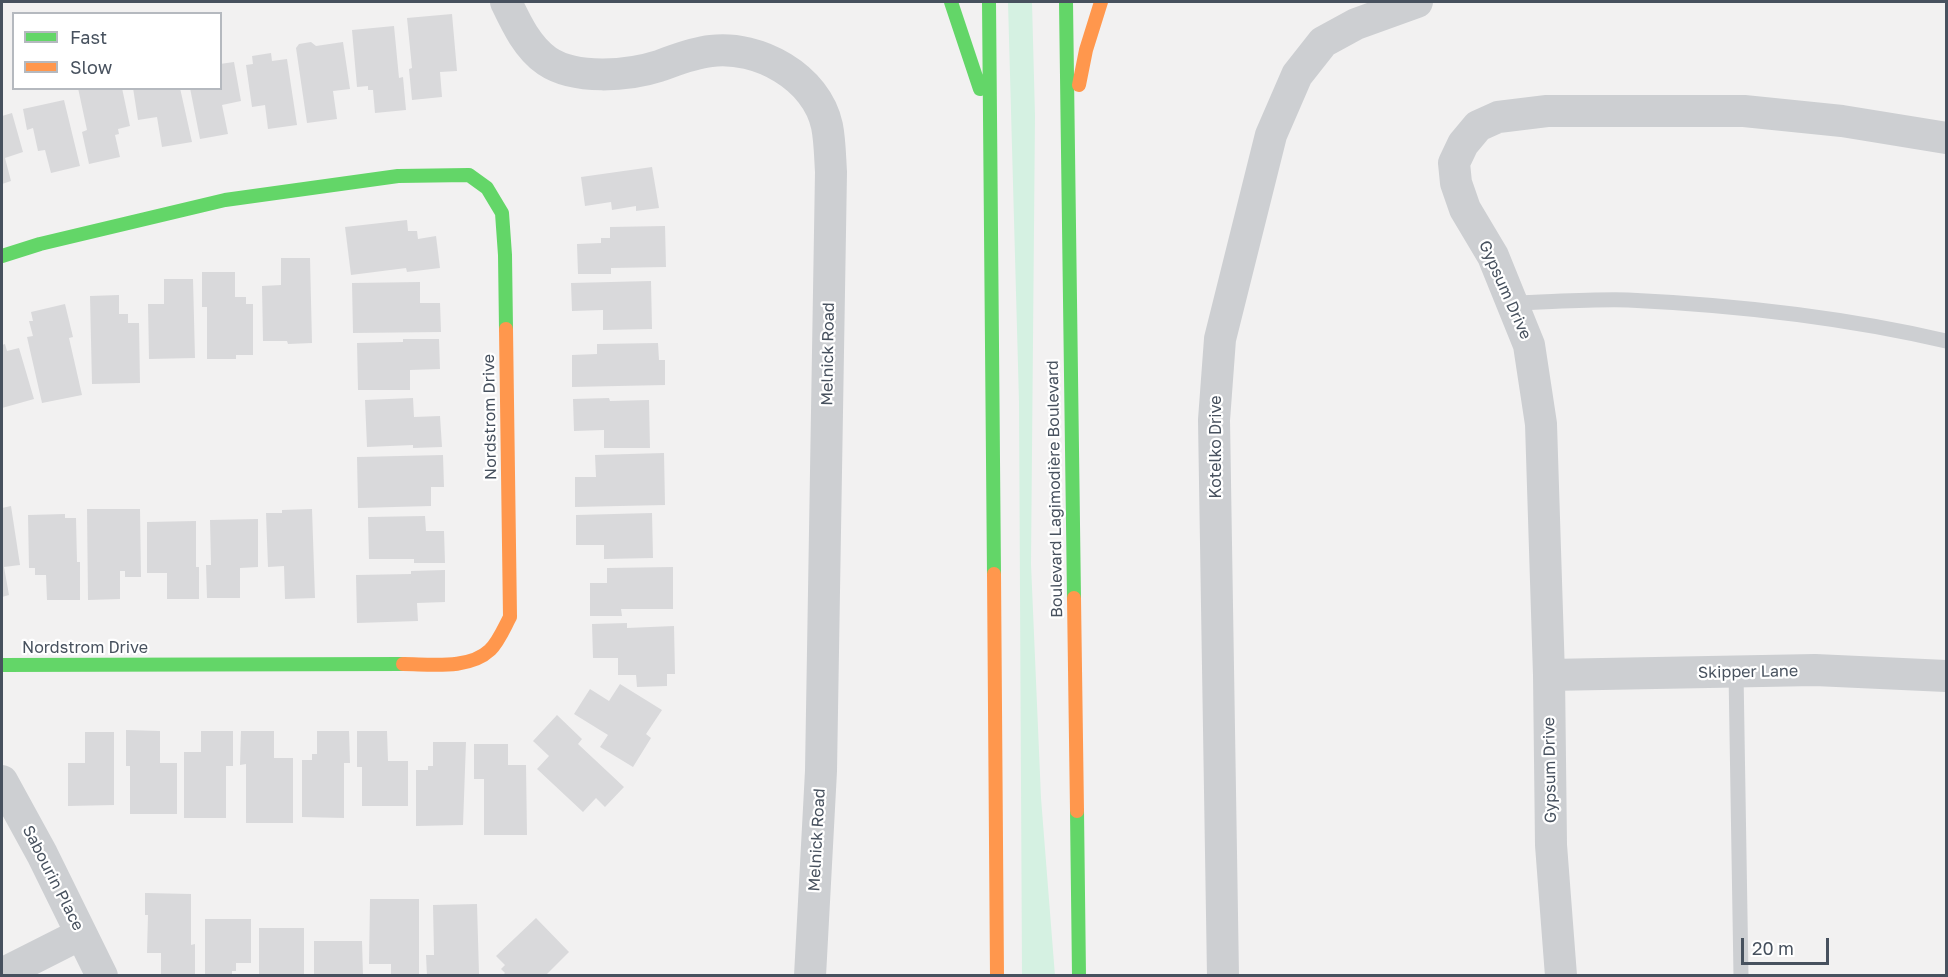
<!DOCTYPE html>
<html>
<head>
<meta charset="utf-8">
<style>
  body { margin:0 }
  #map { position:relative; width:1948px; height:977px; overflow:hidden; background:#f2f1f1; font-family:"Golos Text",sans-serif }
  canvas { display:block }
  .frame { position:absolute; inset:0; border:3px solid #47515e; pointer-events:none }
  .legend { position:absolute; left:12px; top:12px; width:210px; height:78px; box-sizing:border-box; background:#fff; border:2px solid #b5b9bf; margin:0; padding:8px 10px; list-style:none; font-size:18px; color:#47515e }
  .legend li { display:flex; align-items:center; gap:12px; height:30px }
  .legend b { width:30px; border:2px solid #b5b9bf }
  .scale { position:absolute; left:1741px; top:938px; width:88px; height:27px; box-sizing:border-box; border:3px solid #47515e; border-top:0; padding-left:8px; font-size:18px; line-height:21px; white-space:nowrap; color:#47515e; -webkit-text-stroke:4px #fff; paint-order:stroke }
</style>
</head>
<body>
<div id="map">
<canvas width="1948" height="977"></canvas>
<div class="frame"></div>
<ul class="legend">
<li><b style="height:8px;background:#63d668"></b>Fast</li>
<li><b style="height:8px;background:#ff974d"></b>Slow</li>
</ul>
<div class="scale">20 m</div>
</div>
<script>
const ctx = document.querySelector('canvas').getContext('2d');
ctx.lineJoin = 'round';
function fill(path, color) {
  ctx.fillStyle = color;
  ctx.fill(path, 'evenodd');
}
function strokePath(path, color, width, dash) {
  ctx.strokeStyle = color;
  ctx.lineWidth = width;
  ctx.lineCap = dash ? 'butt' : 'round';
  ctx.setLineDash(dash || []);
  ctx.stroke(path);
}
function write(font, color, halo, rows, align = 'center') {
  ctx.font = font + ' "Golos Text",sans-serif';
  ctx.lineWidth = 4.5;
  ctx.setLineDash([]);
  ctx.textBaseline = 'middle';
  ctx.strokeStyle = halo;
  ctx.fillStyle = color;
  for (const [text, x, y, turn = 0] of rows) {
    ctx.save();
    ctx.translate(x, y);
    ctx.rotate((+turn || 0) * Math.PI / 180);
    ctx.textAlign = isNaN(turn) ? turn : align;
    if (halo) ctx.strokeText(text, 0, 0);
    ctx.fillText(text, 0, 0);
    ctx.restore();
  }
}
const green = new Path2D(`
  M1008,2h24l3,114 -4,448 10,234 14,178 -33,-1 -3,-573z`);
const building = new Path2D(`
  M452,14l5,57 -17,1 2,25 -30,3 -3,-31 3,-1 -5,-50z
  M394,26l5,52 4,-1 3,33 -31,3 -2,-23h-5v-4l-11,1 -5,-57z
  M311,42l5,4 27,-4 7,47 -17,2 4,28 -30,4 -11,-75 3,-4z
  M271,53l1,8 15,-2 10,66 -29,4 -3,-24 -13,2 -6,-42 7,-1 -1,-8z
  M234,62l7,39 -19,4 6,29 -28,5 -10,-51h30v-24z
  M78,88h44l8,38 -12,3 1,5 -4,1 5,22 -31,7 -7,-32 5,-2z
  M133,88h47l12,54 -30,5 -5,-30 -19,3z
  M64,100l16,66 -29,7 -6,-23 -7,1 -5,-23 -6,2 -4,-21z
  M12,113l11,39 -18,6 6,23 -9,3v-68z
  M652,167l7,41 -23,3v-5l-24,4 -1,-8 -26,4 -4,-29z
  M407,220l1,11h9l1,8 18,-3 4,32 -33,4 -1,-4 -55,7 -6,-48z
  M665,226l1,41 -55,1v6h-33l-1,-30 24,-1v-5h9v-11z
  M281,258h29l2,85 -24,1 -1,-3h-24l-1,-55 19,-1z
  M202,272h33v25h11v7h7v51h-17v4h-29v-52h-5z
  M164,279h29l2,79 -46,1 -1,-55h16z
  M651,281l1,48 -49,1v-20l-31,1 -1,-28z
  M420,282v21h20l1,29 -88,1 -1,-50z
  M119,295v19h9v9h11l1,60 -48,1 -2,-88z
  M65,304l8,33 -4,1 13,57 -40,8 -15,-66 6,-1 -4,-15h4l-2,-9z
  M403,339h36l1,30 -30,1v20h-52l-1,-47 46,-1z
  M658,343l1,17h6v25l-93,2v-32l25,-1v-10z
  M5,344l2,7 12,-3 15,51 -32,9v-63z
  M413,398l1,19 26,-1 2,31 -29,1v-3l-46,2 -2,-47z
  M609,398l1,3 39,-1 1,48h-46v-18l-30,1 -1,-32z
  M664,453l1,52 -90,2v-30h21l-1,-22z
  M443,455l1,32h-13v19l-73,2 -1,-51z
  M11,506l9,59 -16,2 5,28 -7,2v-89z
  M87,509h53l1,68h-16v-6h-5v28l-32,1z
  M312,509l3,89 -30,1 -1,-33 -16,1 -2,-54h16v-3z
  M652,513l1,45 -49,1v-14h-28v-30z
  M65,514v4h11l1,44h3v38h-33l-1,-25h-11v-7h-6l-1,-53z
  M425,516l1,15h18l1,32h-31v-4h-45l-1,-42z
  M258,519v48l-18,1v30h-33l-1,-33h5l-1,-45z
  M196,521v46h3v32h-32v-26h-20v-51z
  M673,567v42h-52l1,7h-32v-33h17v-15z
  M445,570v32l-28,1 1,18 -61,2 -1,-48 55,-1v-3z
  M627,623v5l47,-2 1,48h-8v12l-30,1 -1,-12h-18v-17h-25l-1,-34z
  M620,684l42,26 -16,24 5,4 -18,29 -33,-20 8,-12 -34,-21 16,-25 19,12z
  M557,715l25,24 -4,5 46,43 -19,20 -9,-9 -13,14 -46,-43 12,-13 -16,-15z
  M126,730l34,1v32h17v51h-47v-48h-4z
  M201,731h32v35h-7v52h-42v-66h17z
  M241,731h33v27h19v65h-47v-59l-6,1z
  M317,731h32l1,32h-6v55l-42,-1v-57h10v-6h5z
  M357,731h30l1,30h20v45h-46v-39h-5z
  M85,732h29v73l-46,1v-43h17z
  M433,742h33l-3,83 -47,1v-56h12v-4h5z
  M474,744h34v21h18l1,70h-43v-56h-10z
  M145,893l46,1v51l4,-1v32h-34v-23h-14l1,-38h-3z
  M370,899h49v77h-28v-12h-22z
  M477,904l2,70 -52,2 -1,-21h8l-1,-50z
  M536,918l33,34 -24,24h-43l3,-3 -4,-4 4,-4 -9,-9z
  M205,919h46v44h-15v8h-4v5h-27z
  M259,928h45v48h-45z
  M314,941h48l1,35h-49z`);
const lane = new Path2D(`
  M1514,303c38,-1 76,-4 114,-3 107,5 215,17 318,41
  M1736,672l5,304`);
const street = new Path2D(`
  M506,2c10,21 21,45 41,59 28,19 81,15 112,5 17,-6 33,-13 52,-15 47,-6 106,26 116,75 3,15 3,31 4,46l-10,599 -11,205
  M1549,675l266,-5 131,6
  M2,781l40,73 60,122
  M2,974l79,-40
  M1223,976l-9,-556 6,-81 51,-204 26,-60 26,-33 33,-18 61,-22
  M1561,976l-10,-131 -2,-170 -8,-251 -12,-79 -36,-89 -28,-47 -9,-26 -2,-20 9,-19 15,-18 20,-9 49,-6h197l98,10 104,17`);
const fast = new Path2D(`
  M951,2l29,87
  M989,2l5,572
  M1066,2l8,596
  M2,256l38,-12 185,-44 173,-24 71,-1 18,13 15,25 3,42 1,74
  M2,665l401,-1
  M1077,811l2,165`);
const slow = new Path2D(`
  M1079,85l7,-35 15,-48
  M994,574l3,402
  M1074,598l3,213
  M403,664c27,0 66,6 87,-14 9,-9 14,-22 20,-33l-4,-288`);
const streetNames = [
  ["Gypsum Drive",1505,290,66],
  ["Melnick Road",828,354,-89],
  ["Nordstrom Drive",490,417,-91],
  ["Kotelko Drive",1216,447,-90],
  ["Boulevard Lagimodière Boulevard",1055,489,-91],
  ["Nordstrom Drive",85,648],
  ["Skipper Lane",1748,672,-1],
  ["Gypsum Drive",1550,770,-91],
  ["Melnick Road",817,840,-87],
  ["Sabourin Place",53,878,63]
];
fill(green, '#d5f1e2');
fill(building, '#d9d9db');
strokePath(lane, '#cdcfd2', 15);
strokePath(street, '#cdcfd2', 32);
strokePath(fast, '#63d668', 14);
strokePath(slow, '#ff974d', 14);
write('16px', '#47515e', '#fff', streetNames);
</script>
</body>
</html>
